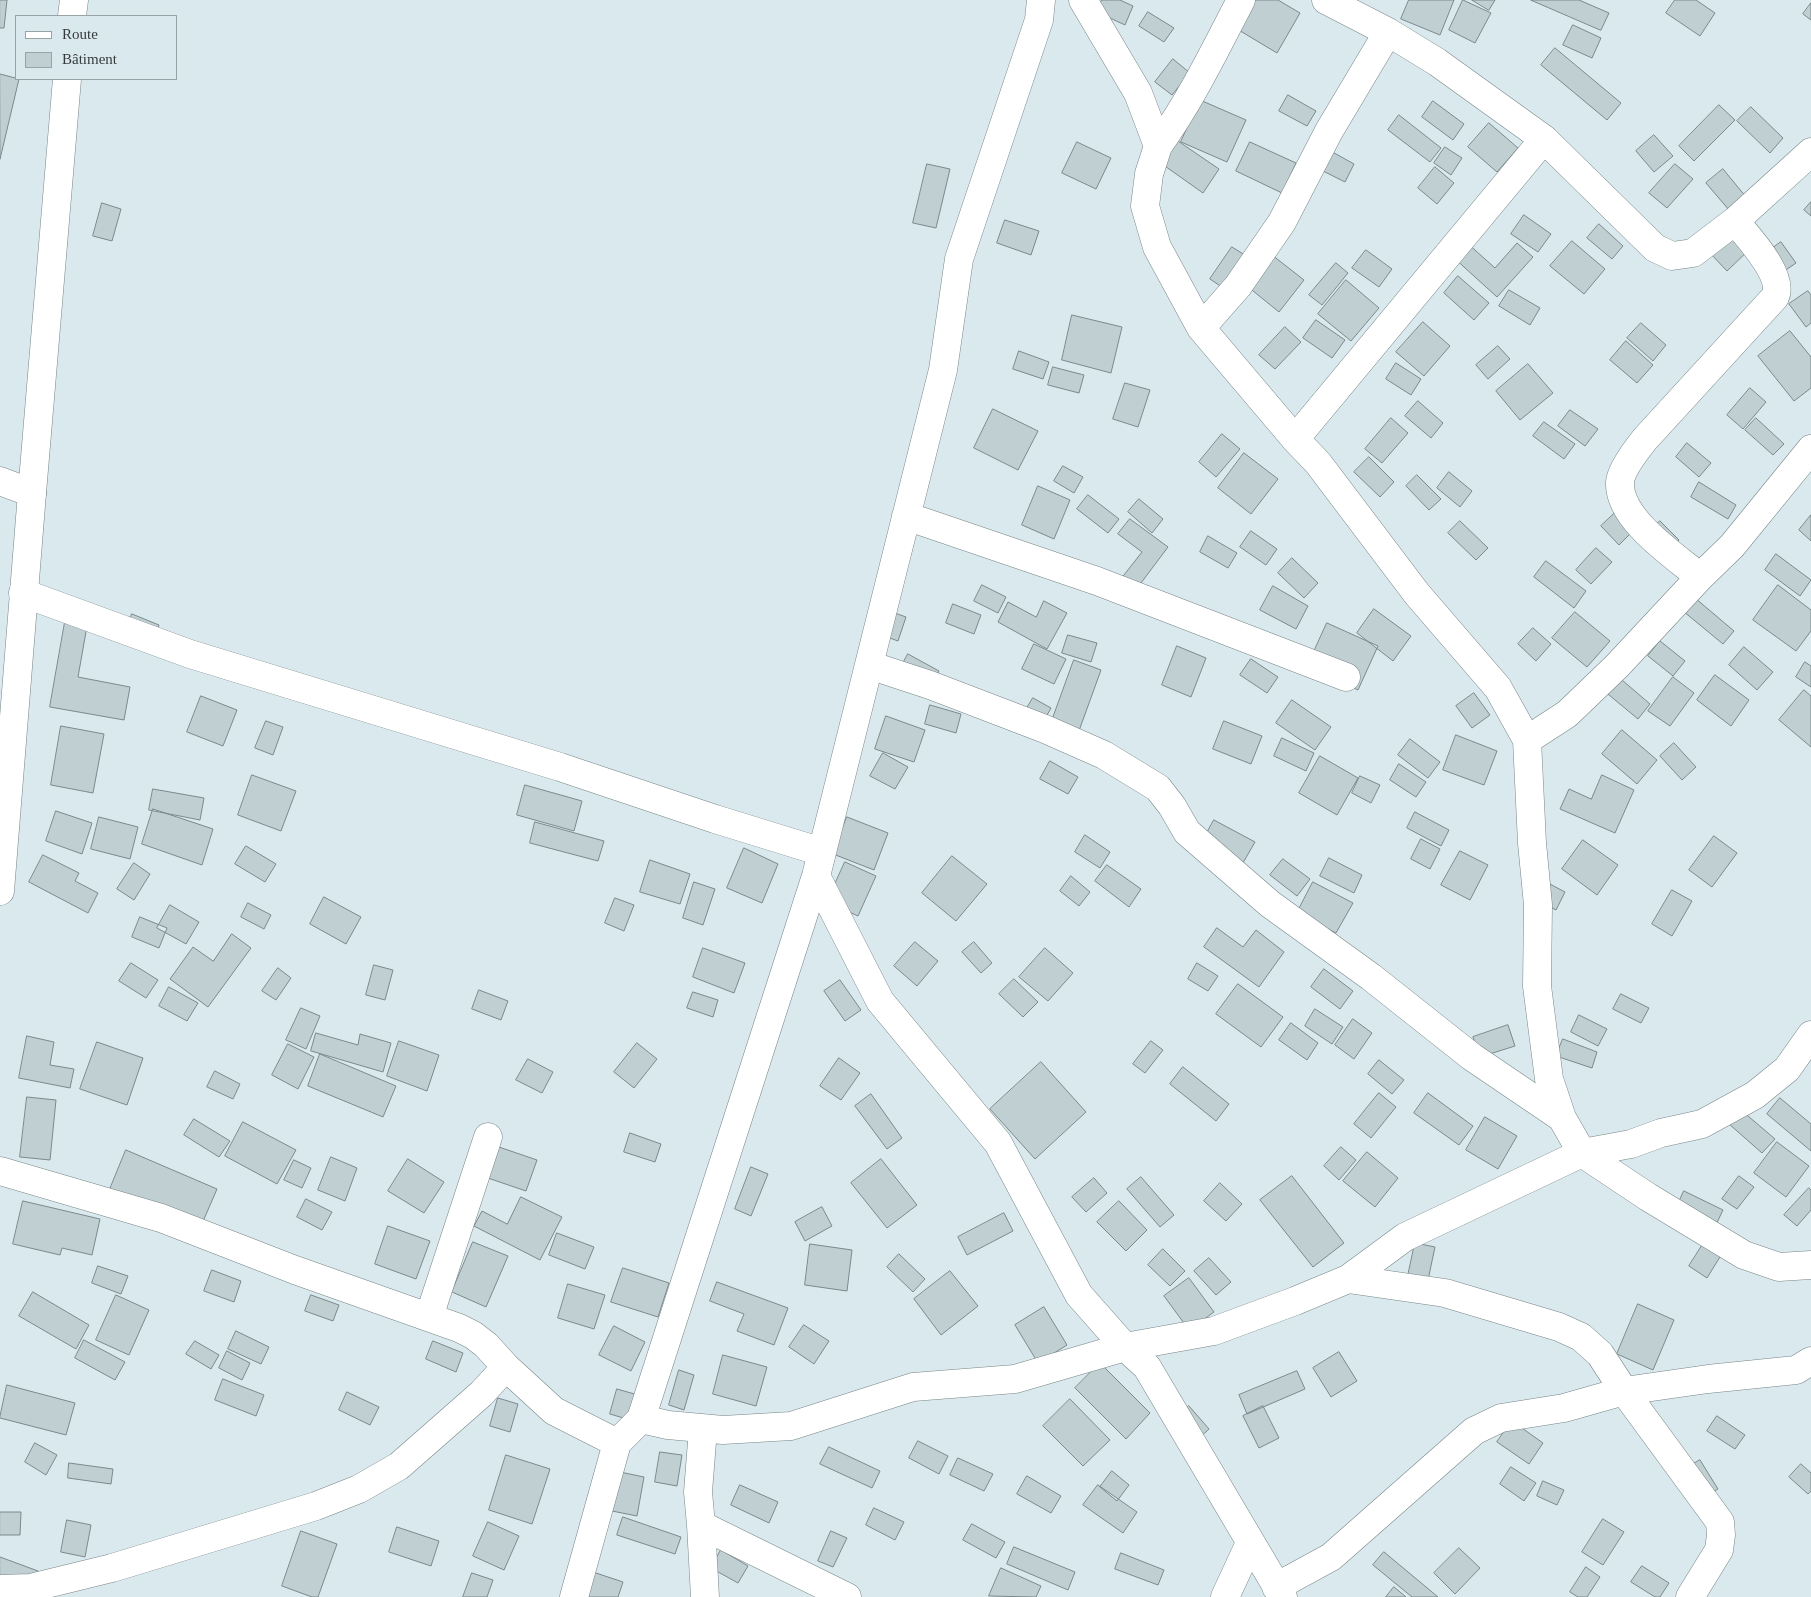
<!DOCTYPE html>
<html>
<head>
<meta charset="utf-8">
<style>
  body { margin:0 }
  #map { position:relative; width:1811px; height:1597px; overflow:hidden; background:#dae9ed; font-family:"Times New Roman",serif }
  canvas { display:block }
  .legend { position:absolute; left:15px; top:15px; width:162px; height:65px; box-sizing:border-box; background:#dae9ed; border:1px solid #98a3a6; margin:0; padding:6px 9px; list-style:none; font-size:15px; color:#353b3c }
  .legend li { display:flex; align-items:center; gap:10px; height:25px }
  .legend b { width:25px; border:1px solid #98a3a6 }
</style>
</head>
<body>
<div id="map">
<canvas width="1811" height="1597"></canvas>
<ul class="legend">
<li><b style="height:6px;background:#fff"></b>Route</li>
<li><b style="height:14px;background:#c0cfd2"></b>Bâtiment</li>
</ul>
</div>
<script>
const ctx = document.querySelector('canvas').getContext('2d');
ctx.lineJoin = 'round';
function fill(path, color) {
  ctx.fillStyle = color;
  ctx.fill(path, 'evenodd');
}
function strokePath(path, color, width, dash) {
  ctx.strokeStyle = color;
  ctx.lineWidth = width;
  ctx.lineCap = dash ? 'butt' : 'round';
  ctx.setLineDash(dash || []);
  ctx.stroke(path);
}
const building = new Path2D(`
  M0,0h7l-3,28h-4z
  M1102,0h18l13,6 -8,19 -28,-13z
  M1254,0h24l22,13 -23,40 -40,-24z
  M1409,0h45l-14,35 -39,-16z
  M1463,0l28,13 -16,30 -26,-13z
  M1472,0h23l-6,10z
  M1531,0h48l30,13 -8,17z
  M1675,0h21l19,13 -15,23 -34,-23z
  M1811,3v17l-8,-6z
  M1148,12l26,16 -10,14 -25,-16z
  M1573,25l28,13 -9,20 -29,-13z
  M1555,48l66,55 -14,17 -66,-55z
  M1173,59l17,14 -18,22 -17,-13z
  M0,74l19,5 -19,80z
  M1288,95l28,16 -9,15 -28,-15z
  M1200,100l46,20 -19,42 -46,-20z
  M1433,101l31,23 -11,16 -31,-23z
  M1719,105l16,15 -41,41 -15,-15z
  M1751,107l32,31 -13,15 -33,-32z
  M1399,115l42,33 -11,14 -42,-32z
  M1489,123l29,25 -21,24 -29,-25z
  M1654,135l19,21 -19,16 -18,-21z
  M1178,141l41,28 -16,24 -41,-29z
  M1077,142l34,16 -15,31 -34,-16z
  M1250,142l46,21 -14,30 -46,-22z
  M1445,147l17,11 -11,17 -17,-12z
  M1327,149l27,15 -9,18 -28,-14z
  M927,164l23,5 -14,59 -23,-5z
  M1675,164l18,15 -26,29 -18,-15z
  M1435,167l19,16 -17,21 -19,-16z
  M1723,169l23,28 -17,13 -23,-27z
  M1811,202v14l-7,-6z
  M102,203l19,6 -9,32 -19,-5z
  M1524,215l27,19 -13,18 -27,-18z
  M1005,220l34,11 -8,24 -34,-12z
  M1599,224l24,22 -11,13 -25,-21z
  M1734,229l18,18 -25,24 -18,-19z
  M1572,241l33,28 -21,25 -34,-28z
  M1466,242l29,26 22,-25 16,14 -36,40 -44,-40z
  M1781,242l15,21 -16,11 -14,-21z
  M1232,247l16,10 -22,33 -16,-11z
  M1366,250l26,19 -13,18 -27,-19z
  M1272,255l32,25 -25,32 -32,-26z
  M1336,263l12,10 -26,32 -13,-10z
  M1458,276l31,27 -15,17 -30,-27z
  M1346,280l33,28 -28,33 -33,-27z
  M1509,290l31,18 -10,17 -31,-19z
  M1808,291l3,4v28l-5,4 -17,-23z
  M1072,315l50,12 -11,46 -49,-13z
  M1316,320l29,20 -13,18 -29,-20z
  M1423,322l27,24 -26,30 -28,-24z
  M1641,323l25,22 -13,16 -26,-23z
  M1285,327l16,15 -26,27 -16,-14z
  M1790,331l21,26v31l-17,13 -36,-45z
  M1626,341l27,24 -16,18 -27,-23z
  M1498,346l12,13 -22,20 -12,-14z
  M1019,351l30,11 -6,17 -30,-10z
  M1396,363l25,16 -10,16 -25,-16z
  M1528,364l25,29 -33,27 -24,-29z
  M1053,367l31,8 -5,18 -31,-8z
  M1125,383l25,7 -12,37 -25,-8z
  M1750,388l16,14 -23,27 -16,-14z
  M1418,401l25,22 -12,15 -26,-22z
  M993,409l45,22 -20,39 -44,-22z
  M1570,410l28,19 -13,17 -27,-20z
  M1391,418l17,15 -26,30 -17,-14z
  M1756,418l28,26 -11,11 -28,-25z
  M1544,422l31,22 -11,15 -31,-23z
  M1222,434l18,15 -24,28 -17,-15z
  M1687,443l24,20 -12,14 -23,-20z
  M1244,453l34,26 -27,35 -33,-26z
  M1369,457l25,25 -14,15 -26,-25z
  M1063,466l20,11 -9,16 -20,-12z
  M1449,472l23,19 -12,16 -23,-19z
  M1417,475l24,24 -12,11 -23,-24z
  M1699,482l37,23 -8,14 -37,-22z
  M1038,486l32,14 -16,39 -32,-14z
  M1088,495l31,24 -11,14 -31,-24z
  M1632,497l17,18 -30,30 -18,-19z
  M1139,499l24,20 -11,14 -24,-21z
  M1811,515v26l-12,-11z
  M1130,519l38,28 -33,44 -15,-11 22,-28 -24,-18z
  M1460,521l28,27 -12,12 -28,-27z
  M1660,521l19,19 -11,11 -19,-19z
  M1251,531l26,18 -11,16 -26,-18z
  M1208,536l29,17 -9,15 -28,-16z
  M1596,548l16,14 -21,22 -15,-14z
  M1776,554l35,26 -11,16 -35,-26z
  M1292,558l26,25 -14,15 -26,-25z
  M1546,561l40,30 -12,17 -40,-31z
  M982,585l24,12 -8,16 -24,-12z
  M1778,585l33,25v21l-15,20 -43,-31z
  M1273,586l35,20 -12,23 -36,-19z
  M1695,598l39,33 -11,13 -40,-33z
  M1044,601l23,12 -20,36 -49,-27 10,-20 28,15z
  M953,604l28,11 -7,19 -28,-11z
  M884,609l22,8 -8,24 -22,-8z
  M1374,609l37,27 -18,25 -36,-28z
  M1575,612l35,29 -23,26 -35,-29z
  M132,614l27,11 -8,20 -27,-10z
  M65,622l22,4 -9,51 52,10 -6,33 -74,-13z
  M1327,623l51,23 -20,44 -51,-23z
  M1533,628l18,16 -15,17 -18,-17z
  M1068,635l29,8 -6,19 -29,-9z
  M1660,641l25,20 -12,15 -25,-20z
  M1034,644l32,15 -12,25 -32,-15z
  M1177,646l29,12 -15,39 -29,-12z
  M1744,647l29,25 -16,18 -28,-25z
  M908,654l31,17 -8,15 -31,-17z
  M1251,659l27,18 -11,16 -27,-18z
  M1074,660l27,10 -25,69 -27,-10z
  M1805,662l6,4v21l-15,-10z
  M1615,674l35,30 -12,15 -35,-29z
  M1715,675l34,25 -18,26 -34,-26z
  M1673,677l21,16 -24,33 -22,-15z
  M1804,690l7,6v51l-32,-27z
  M1474,693l16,22 -18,13 -16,-22z
  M201,696l36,14 -14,36 -36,-14z
  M1033,698l18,10 -9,16 -18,-11z
  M1292,700l39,27 -16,23 -39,-27z
  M930,705l31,9 -5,19 -31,-9z
  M886,716l39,14 -11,32 -39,-13z
  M266,721l17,6 -10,28 -18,-7z
  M1224,721l38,15 -11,28 -38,-15z
  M61,726l43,8 -11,59 -42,-8z
  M1622,730l35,30 -20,24 -35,-30z
  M1456,735l41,16 -13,34 -41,-15z
  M1282,738l32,15 -8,18 -32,-15z
  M1410,739l30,23 -12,16 -30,-23z
  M1674,743l22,24 -14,13 -22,-24z
  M883,753l25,14 -13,22 -25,-13z
  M1320,756l38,22 -21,37 -38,-22z
  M1050,761l28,16 -10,17 -28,-15z
  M1399,764l27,18 -10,15 -26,-17z
  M252,775l44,16 -15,40 -43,-16z
  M1602,775l32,15 -19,43 -55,-24 9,-20 22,10z
  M1360,776l20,9 -9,18 -19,-10z
  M525,785l57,16 -8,30 -57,-16z
  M153,789l51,9 -4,22 -51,-10z
  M153,809l60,20 -11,36 -60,-21z
  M56,811l36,12 -10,31 -36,-13z
  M1415,812l34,18 -8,16 -34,-18z
  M99,817l39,10 -8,32 -39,-10z
  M847,817l41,16 -14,37 -41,-16z
  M1214,820l41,22 -19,33 -40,-22z
  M535,822l69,19 -6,20 -68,-18z
  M1085,835l25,17 -10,16 -25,-16z
  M1714,836l23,17 -25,34 -23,-17z
  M1421,839l19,10 -10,20 -19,-10z
  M1583,840l35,25 -21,30 -35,-26z
  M246,846l30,18 -11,18 -30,-18z
  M744,848l34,16 -16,39 -35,-15z
  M1460,851l28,14 -18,35 -29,-15z
  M43,855l36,18 -4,8 23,12 -10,20 -59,-31z
  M952,856l35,28 -31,37 -34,-28z
  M1329,858l33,17 -8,18 -34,-17z
  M1283,859l27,20 -13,17 -27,-21z
  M650,860l40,14 -10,30 -40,-12z
  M845,862l31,14 -18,40 -31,-14z
  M134,863l16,11 -16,26 -17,-11z
  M1107,865l34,24 -12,18 -34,-26z
  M1071,876l19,16 -11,14 -19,-15z
  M694,882l21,7 -12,36 -20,-7z
  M1313,882l40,21 -17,30 -39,-20z
  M1548,883l17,9 -9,18 -17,-9z
  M1672,890l20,11 -20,35 -20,-12z
  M324,897l37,20 -15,27 -36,-20z
  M615,898l19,7 -10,26 -19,-8z
  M248,903l23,12 -7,14 -23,-12z
  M170,905l29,17 -13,22 -29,-16z
  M140,917l27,11 -8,20 -27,-11z
  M1217,928l26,19 13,-17 28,22 -25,35 -55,-40z
  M232,934l19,14 -43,59 -38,-28 23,-32 20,14z
  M915,942l23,19 -21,25 -23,-20z
  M974,942l18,21 -11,10 -19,-21z
  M703,948l42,15 -11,30 -41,-16z
  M1045,948l28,25 -25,28 -29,-24z
  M131,963l27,17 -12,18 -27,-17z
  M1197,963l21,13 -10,15 -20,-12z
  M374,965l19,5 -8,30 -19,-5z
  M278,968l13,10 -15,22 -14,-9z
  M1324,969l29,22 -13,18 -29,-22z
  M1014,979l24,23 -15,15 -24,-23z
  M840,980l21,30 -16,11 -21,-30z
  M1238,984l45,33 -22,30 -45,-33z
  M169,987l29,16 -11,18 -28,-15z
  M479,990l29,11 -7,19 -29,-11z
  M693,992l25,8 -5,17 -26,-9z
  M1621,994l28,14 -8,15 -28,-14z
  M301,1008l19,8 -14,33 -20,-9z
  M1315,1009l28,18 -11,17 -27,-18z
  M1579,1015l28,14 -9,17 -27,-14z
  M1353,1019l19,14 -18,26 -19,-14z
  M1291,1023l27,20 -11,17 -28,-20z
  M1508,1025l7,21 -35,11 -7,-20z
  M316,1033l42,12 2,-11 31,9 -8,29 -72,-21z
  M27,1036l27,6 -4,23 24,4 -4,19 -51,-10z
  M1563,1039l34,13 -5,16 -36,-12z
  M399,1041l40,14 -12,36 -40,-15z
  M1151,1041l12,9 -18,23 -12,-9z
  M97,1042l46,16 -16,47 -47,-16z
  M637,1043l20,16 -23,29 -20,-16z
  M288,1044l26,13 -16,32 -26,-14z
  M320,1054l76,32 -13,31 -75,-31z
  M839,1058l21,15 -19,27 -21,-14z
  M528,1059l25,13 -11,21 -26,-13z
  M1379,1060l25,20 -12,14 -24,-20z
  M1041,1062l45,50 -51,47 -45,-50z
  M1183,1067l46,37 -13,17 -46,-37z
  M215,1071l25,13 -7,15 -26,-12z
  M1379,1093l17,14 -25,31 -17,-14z
  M1428,1093l45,33 -14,19 -45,-32z
  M871,1094l31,44 -15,11 -32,-43z
  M27,1097l29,3 -6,60 -30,-3z
  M1780,1098l31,26v27l-44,-37z
  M1741,1110l34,29 -13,14 -33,-29z
  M1485,1117l32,19 -19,33 -32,-19z
  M194,1119l36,22 -11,16 -35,-22z
  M243,1122l53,28 -19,34 -52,-28z
  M630,1133l31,11 -6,18 -31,-10z
  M1777,1142l32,24 -23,31 -32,-24z
  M493,1145l44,15 -11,31 -44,-15z
  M1341,1147l15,13 -17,20 -15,-14z
  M126,1150l91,39 -16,37 -93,-32z
  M1367,1152l31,26 -23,29 -32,-26z
  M331,1157l26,11 -12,33 -27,-11z
  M408,1159l36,23 -20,31 -36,-22z
  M881,1159l36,46 -30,23 -36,-45z
  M294,1160l17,8 -9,20 -18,-8z
  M751,1167l17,7 -17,42 -16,-7z
  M1292,1176l52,67 -31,24 -53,-67z
  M1739,1176l15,11 -17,22 -15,-10z
  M1141,1177l33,38 -14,12 -33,-38z
  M1094,1178l13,15 -21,19 -14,-15z
  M1220,1183l22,21 -16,17 -22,-20z
  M1809,1188l2,2v20l-14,16 -13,-11z
  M1684,1191l39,19 -10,21 -39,-18z
  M521,1197l41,20 -22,43 -66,-34 8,-15 25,13z
  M306,1199l26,13 -10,18 -25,-13z
  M23,1201l77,18 -8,36 -30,-7 -2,7 -47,-11z
  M1119,1201l28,29 -21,21 -29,-29z
  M822,1207l10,19 -27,15 -10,-19z
  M1004,1213l9,18 -46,24 -9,-18z
  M388,1226l42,15 -14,38 -41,-15z
  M557,1233l37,14 -9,22 -36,-14z
  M1705,1241l18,11 -16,26 -18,-12z
  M473,1242l35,14 -22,51 -34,-15z
  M1415,1243l20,4 -7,33 -20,-4z
  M810,1244l42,6 -5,41 -42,-6z
  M1163,1249l22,22 -15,15 -22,-21z
  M899,1254l26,25 -12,13 -26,-25z
  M1209,1258l22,24 -15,13 -22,-24z
  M98,1266l30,10 -7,18 -29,-11z
  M623,1268l46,15 -11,34 -47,-15z
  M212,1270l29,11 -7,21 -30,-11z
  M950,1271l28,35 -37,29 -27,-36z
  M1189,1278l25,34 -25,18 -25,-34z
  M717,1282l71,26 -14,37 -37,-14 7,-17 -34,-13z
  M568,1284l37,11 -11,34 -36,-11z
  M33,1292l56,33 -13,24 -57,-33z
  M116,1295l33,15 -20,45 -33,-15z
  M311,1295l28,10 -6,16 -28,-10z
  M1638,1304l36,16 -21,50 -36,-16z
  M1044,1307l23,38 -29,18 -23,-38z
  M804,1325l25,16 -15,23 -25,-17z
  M614,1326l31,16 -14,29 -32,-16z
  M236,1331l33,16 -8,17 -33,-15z
  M84,1340l41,22 -10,18 -40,-22z
  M195,1341l24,14 -8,14 -25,-15z
  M433,1341l30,12 -7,19 -30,-13z
  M227,1351l23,12 -8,17 -23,-12z
  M1339,1352l18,29 -26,16 -18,-29z
  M723,1355l44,12 -11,39 -43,-12z
  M1100,1363l50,50 -24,26 -51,-51z
  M679,1370l15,5 -10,35 -15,-5z
  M1297,1371l8,18 -58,25 -8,-19z
  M223,1379l41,16 -8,21 -41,-16z
  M7,1385l68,18 -9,32 -66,-17z
  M617,1389l21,6 -8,25 -20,-6z
  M347,1392l32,15 -9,18 -31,-15z
  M498,1398l20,6 -8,28 -20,-6z
  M1070,1399l40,41 -27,26 -40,-40z
  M1189,1406l20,23 -13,12 -21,-23z
  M1263,1406l16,32 -20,10 -16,-32z
  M1717,1416l28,19 -10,14 -28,-18z
  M1512,1421l31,22 -14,21 -32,-22z
  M918,1441l30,15 -9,18 -30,-16z
  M35,1443l22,12 -11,20 -21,-13z
  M829,1447l51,24 -8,17 -52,-24z
  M660,1452l22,3 -5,31 -22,-4z
  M506,1455l44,14 -18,55 -43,-14z
  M958,1458l35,16 -9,17 -34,-16z
  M1700,1460l18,29 -17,10 -17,-29z
  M69,1463l44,6 -2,15 -43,-6z
  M1801,1464l10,9v18l-3,3 -19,-17z
  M1511,1467l25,16 -12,18 -24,-17z
  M615,1471l29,6 -7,39 -30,-6z
  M1112,1471l17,14 -12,16 -17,-14z
  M1027,1476l34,20 -10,17 -34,-19z
  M1543,1481l21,9 -7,15 -20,-9z
  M740,1485l38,17 -9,21 -38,-18z
  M1098,1485l39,27 -14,21 -40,-28z
  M874,1508l30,14 -9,18 -29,-15z
  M0,1512h21l-1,23h-20z
  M623,1517l58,20 -6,17 -58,-19z
  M1603,1519l21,13 -21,33 -21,-13z
  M67,1520l24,5 -6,32 -24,-5z
  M488,1522l31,14 -15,34 -31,-14z
  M972,1524l33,18 -9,16 -33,-18z
  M397,1527l42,14 -8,25 -42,-14z
  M301,1531l36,13 -19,53h-6l-30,-11z
  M831,1531l16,7 -14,29 -15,-6z
  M1014,1547l61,25 -7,18 -61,-26z
  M1459,1548l21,20 -25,26 -21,-21z
  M721,1550l27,16 -10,17 -27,-15z
  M1384,1552l54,45h-26l-39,-32z
  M1121,1553l43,17 -6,15 -43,-16z
  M0,1557l38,14 -8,21 -30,-12z
  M1642,1566l27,17 -9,14h-5l-24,-15z
  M1586,1567l14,10 -13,20h-9l-8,-5z
  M1001,1568l40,18 -5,11 -47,-1z
  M590,1571l33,11 -5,15h-36z
  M472,1573l21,7 -6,17h-24z
  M1394,1587l12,10h-20z`);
const minor = new Path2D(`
  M1083,0l55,93 20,53 -9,28 -4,32 12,41 44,81 94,111 23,24 99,131 81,94 29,52 5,103 6,62 -1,81 12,93 13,39 20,35 66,44 96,58 35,12 32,-2
  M1326,0l62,32 49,30 107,77 111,109 17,8 21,-3 42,-32c13,16 50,55 40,76l-130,142c-8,10 -24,31 -25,43 -2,37 55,74 80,95
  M1158,146c33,-46 57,-96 83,-146
  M1735,221l76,-69
  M1201,328l37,-42 44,-64 47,-91 59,-99
  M1295,439l249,-300
  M0,481l32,12
  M906,516l191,65 249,96
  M23,593l167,61 370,113 155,52 107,33
  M869,665l61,20 115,44 59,26 54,33 14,18 15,26 83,72 101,73 101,80 90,61
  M1527,740l40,-26 50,-48 83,-89 32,-31 79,-97
  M816,876l64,125 118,142 81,152 46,52 22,20 136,230
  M0,1171l161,47 134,52 164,58 14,7 13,10 20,22 48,44 63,32
  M1348,1279l97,14 114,34 22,10 19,17 24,37 96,131 1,13 -2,15 -29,47
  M429,1317l59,-180
  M641,1419l27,6 55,5 68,-4 122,-39 102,-8 110,-32 89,-16 81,-30 53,-22 57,-42 177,-84 49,-9 30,-11 41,-9 53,-29 32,-26 24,-34
  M703,1429l-5,63 3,33 146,72
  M701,1525l4,72
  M1276,1587l55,-30 143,-126 27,-13 63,-10 60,-17 84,-12 88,-9 15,-9
  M0,1589l30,-1 82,-20 204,-62 43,-17 40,-23 82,-72 25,-27
  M574,1597l43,-154 24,-24 175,-543 127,-506 16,-111 80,-239 2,-20
  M1225,1597l25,-54`);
const tertiary = new Path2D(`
  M72,16l2,-16
  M0,891l32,-398 35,-414`);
fill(building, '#c0cfd2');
strokePath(building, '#7b898c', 1);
strokePath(minor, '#778588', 29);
strokePath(tertiary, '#778588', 29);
strokePath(minor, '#fff', 28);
strokePath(tertiary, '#fff', 28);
</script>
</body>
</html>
